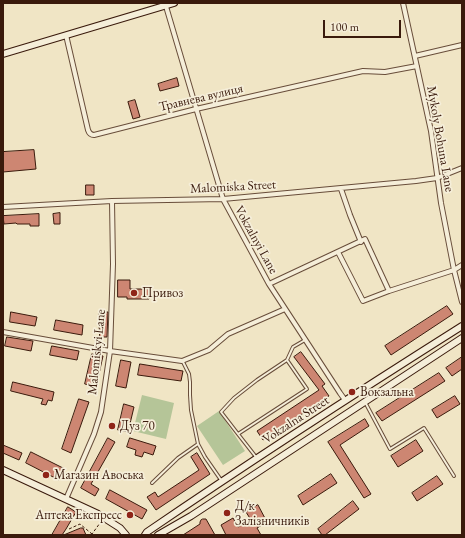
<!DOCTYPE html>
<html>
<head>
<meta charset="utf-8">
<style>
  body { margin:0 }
  #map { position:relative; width:465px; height:538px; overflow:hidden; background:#f0e5c5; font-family:"EB Garamond",serif }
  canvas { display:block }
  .frame { position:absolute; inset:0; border:4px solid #3a1a0c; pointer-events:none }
  .scale { position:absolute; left:323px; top:20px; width:78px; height:18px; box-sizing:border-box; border:2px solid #3a1a0c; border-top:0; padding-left:5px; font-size:12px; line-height:14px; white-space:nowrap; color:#3a1a0c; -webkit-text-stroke:3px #f5eed9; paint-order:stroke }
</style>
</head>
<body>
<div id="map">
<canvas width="465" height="538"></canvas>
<div class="frame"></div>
<div class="scale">100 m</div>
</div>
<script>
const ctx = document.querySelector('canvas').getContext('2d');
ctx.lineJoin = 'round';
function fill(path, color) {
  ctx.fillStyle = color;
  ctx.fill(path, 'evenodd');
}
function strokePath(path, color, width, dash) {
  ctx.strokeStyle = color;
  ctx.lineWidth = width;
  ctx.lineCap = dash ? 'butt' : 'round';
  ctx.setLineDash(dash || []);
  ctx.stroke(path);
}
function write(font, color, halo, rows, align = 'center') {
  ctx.font = font + ' "EB Garamond",serif';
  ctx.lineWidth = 3.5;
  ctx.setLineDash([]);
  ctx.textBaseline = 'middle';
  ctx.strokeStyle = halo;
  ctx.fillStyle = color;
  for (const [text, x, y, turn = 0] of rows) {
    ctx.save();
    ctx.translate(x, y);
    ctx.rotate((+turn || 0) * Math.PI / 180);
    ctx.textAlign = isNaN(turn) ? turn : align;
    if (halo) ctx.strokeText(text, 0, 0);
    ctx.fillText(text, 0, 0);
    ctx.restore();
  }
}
const green = new Path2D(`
  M142,395l32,8 -8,36 -33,-8z
  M219,411l26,40 -22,14 -26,-39z`);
const building = new Path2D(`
  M177,78l2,8 -19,5 -2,-7z
  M135,100l5,17 -7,2 -5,-17z
  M34,150l2,19 -33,3v-20z
  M86,185h8v10h-8z
  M60,213v11h-6l-1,-10z
  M39,214v12h-9v-2h-13l-1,-1 -12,1 -1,-8z
  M118,280h12v9h19v10h-22v-2h-9z
  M447,306l6,8 -62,41 -6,-9z
  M11,312l26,5 -2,9 -25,-4z
  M99,312h9l-1,25h-7z
  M56,320l27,5 -1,10 -28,-5z
  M7,337l26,4 -2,10 -26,-5z
  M52,346l27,5 -2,9 -27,-5z
  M301,352l24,32 -3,2 7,10 -66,44 -6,-9 62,-41 -25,-33z
  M92,354l11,2 -7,31 -11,-3z
  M462,357v12l-10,7 -6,-8z
  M121,360l10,2 -5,26 -10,-2z
  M140,364l43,7 -2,10 -43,-6z
  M439,373l6,8 -63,40 -6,-8z
  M13,382l41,10 -2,9 -4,-1 -2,5 -5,-1 2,-5 -32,-8z
  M455,396l5,8 -23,14 -5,-8z
  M79,399l10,3 -18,51 -9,-4z
  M124,404l10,3 -6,25 -10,-2z
  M365,419l4,7 -29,19 31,49 -7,4 -36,-56z
  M108,438l7,4 -24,42 8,5 -4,7 -14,-8z
  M130,438l26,8 -3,9 -9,-3 -2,5 -7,-2 1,-5 -9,-3z
  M416,440l7,11 -25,16 -7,-11z
  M3,445l19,8 -3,7 -16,-7z
  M31,452l34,17 -6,11 -33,-17z
  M197,453l13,21 -54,36 -9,-13 8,-5 3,5 41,-27 -8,-13z
  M331,474l6,9 -34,22 -5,-9z
  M437,476l6,8 -26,17 -5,-8z
  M110,490l37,20 -5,9 -36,-20z
  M353,501l6,8 -34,26h-3l-4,-6z
  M258,505l9,17 -10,6 4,7h-35l-5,-10 12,-7 5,9 13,-7 -5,-8z
  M68,507l8,5 -10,17 -4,6h-10z
  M203,519h3l9,16h-32l17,-11v-2l1,-2z
  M81,528h2l3,7h-22z`);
const path = new Path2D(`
  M69,529l11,-5 12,10
  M93,535l-1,-1 8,-11`);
const lane = new Path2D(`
  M183,362l6,12 1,8v13l1,15 7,34 7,13 16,23
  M365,402l25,47 34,-21 30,48
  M238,434l69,-45 -20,-29
  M256,457l-18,-23 -17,-22 13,-14 23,-18 30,-20 6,-13 12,-7
  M152,483l26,-25 20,-14`);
const street = new Path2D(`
  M165,3l58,196 46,85 71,109 5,7
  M403,3l28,128 10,72 13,67 8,32
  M66,35l22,95c1,3 3,5 6,5l102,-26 167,-38 22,1 32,-6
  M415,56l47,-11
  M341,189l9,26 11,27
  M3,207l109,-6 111,-2 193,-18 21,-3 25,-10
  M338,252l25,49 26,-10 65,-21 8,-5
  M269,284l96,-45 24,52
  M3,332l107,19 72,10 27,-11 19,-16 57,-25
  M66,499l28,-65 7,-22 9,-61 3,-87 -1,-63`);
const secondary = new Path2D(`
  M3,54l171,-51
  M3,470l95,44 22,14 6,7
  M145,535l2,-3c104,-71 209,-139 315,-206
  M158,535l33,-19 271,-178`);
const markers = [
  [134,293,4,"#8f2418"],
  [352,392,4,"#8f2418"],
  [112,426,4,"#8f2418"],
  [46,475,4,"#8f2418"],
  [227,513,4,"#8f2418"],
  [130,515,4,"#8f2418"]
];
const streetNames = [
  ["Травнева вулиця",201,98,-13],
  ["Mykoly Bohuna Lane",440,139,80],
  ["Malomiska Street",233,187,-3],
  ["Vokzalnyi Lane",256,240,61],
  ["Malomiskyi Lane",97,352,-84],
  ["Vokzalna Street",296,420,-33]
];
const poiNames = [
  ["Привоз",142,293],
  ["Вокзальна",360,392],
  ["Дуз 70",120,426],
  ["Магазин Авоська",54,475],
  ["Д/к",235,506],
  ["Залізничників",235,521],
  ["Аптека Експресс",122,515,"right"]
];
fill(green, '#b5c598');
fill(building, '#cd8672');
strokePath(building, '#3a1a0c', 1);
strokePath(lane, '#684d3a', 4);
strokePath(street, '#684d3a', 6);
strokePath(secondary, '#3a1a0c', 8);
strokePath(path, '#3a1a0c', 1, [3, 2]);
strokePath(lane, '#f5eed9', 2);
strokePath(street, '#f5eed9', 4);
strokePath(secondary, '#f5eed9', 6);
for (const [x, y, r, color] of markers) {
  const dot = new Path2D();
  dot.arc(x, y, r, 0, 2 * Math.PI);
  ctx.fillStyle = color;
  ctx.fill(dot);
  strokePath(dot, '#f5eed9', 1.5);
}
write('13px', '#3a1a0c', '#f5eed9', streetNames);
write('13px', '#3a1a0c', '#f5eed9', poiNames, 'left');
</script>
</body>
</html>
